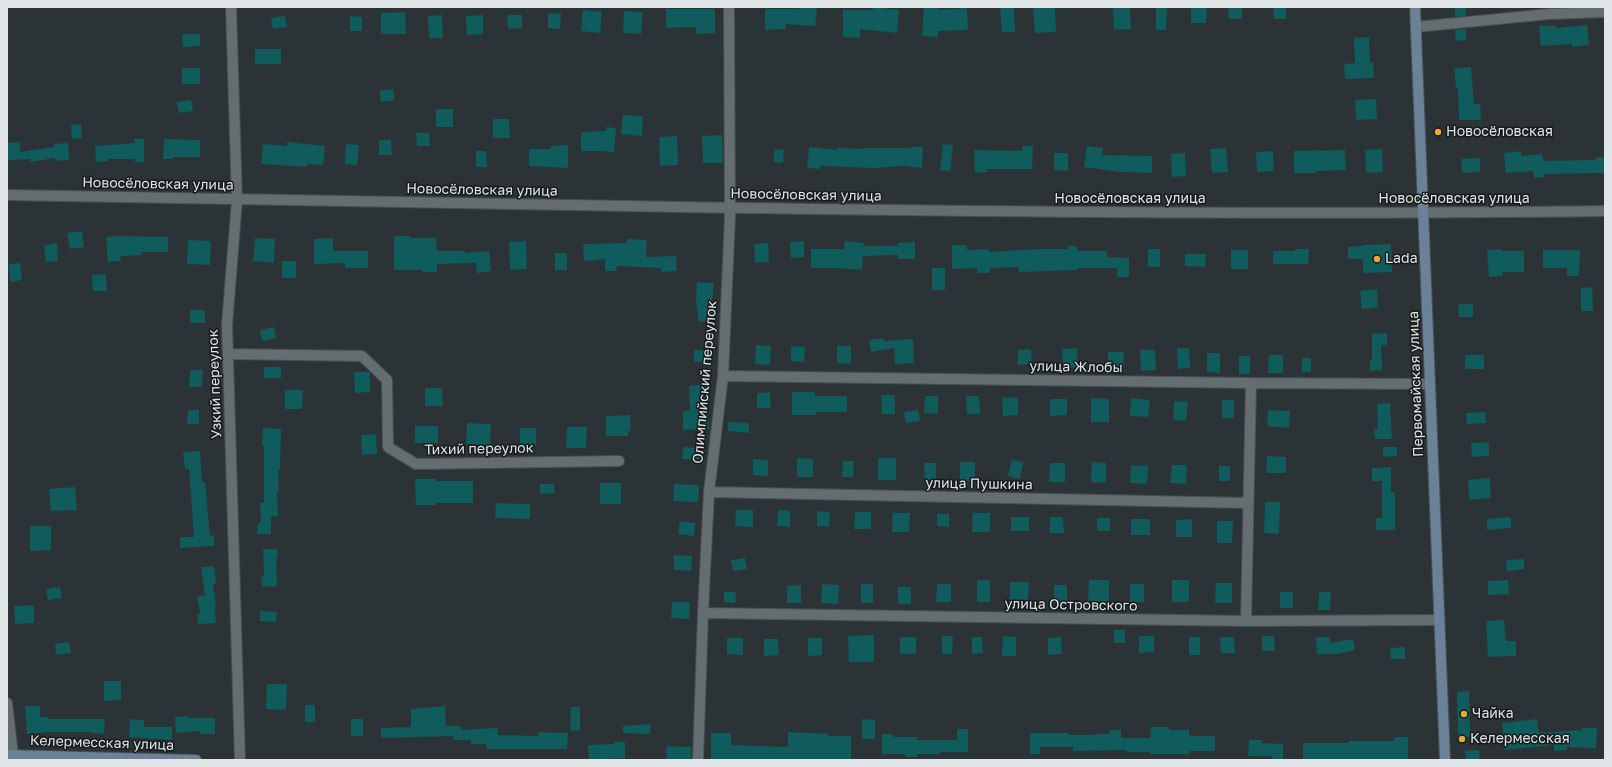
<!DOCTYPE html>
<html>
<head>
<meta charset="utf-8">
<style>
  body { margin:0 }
  #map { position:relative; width:1612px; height:767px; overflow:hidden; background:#2c3336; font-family:"Golos Text",sans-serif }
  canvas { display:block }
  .frame { position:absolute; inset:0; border:8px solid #e0e5e7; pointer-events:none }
</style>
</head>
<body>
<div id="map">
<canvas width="1612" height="767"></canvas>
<div class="frame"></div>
</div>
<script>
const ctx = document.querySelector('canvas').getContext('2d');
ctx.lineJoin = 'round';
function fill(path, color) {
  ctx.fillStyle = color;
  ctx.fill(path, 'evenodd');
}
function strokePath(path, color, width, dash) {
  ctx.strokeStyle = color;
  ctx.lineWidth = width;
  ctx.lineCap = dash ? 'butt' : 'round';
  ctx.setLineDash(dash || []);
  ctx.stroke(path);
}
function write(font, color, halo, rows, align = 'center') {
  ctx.font = font + ' "Golos Text",sans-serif';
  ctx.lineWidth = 3;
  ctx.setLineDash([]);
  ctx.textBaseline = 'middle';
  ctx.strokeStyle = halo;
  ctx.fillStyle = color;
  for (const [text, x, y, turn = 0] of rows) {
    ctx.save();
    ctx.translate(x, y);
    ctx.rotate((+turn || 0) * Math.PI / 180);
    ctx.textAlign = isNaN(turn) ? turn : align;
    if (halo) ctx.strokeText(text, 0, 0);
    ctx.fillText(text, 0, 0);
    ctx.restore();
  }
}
const building = new Path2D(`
  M799,7h18l-2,19 -29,-2v5l-21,1v-21h34z
  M873,7l26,3 -2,23 -37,-4v9l-17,-1v-27h30z
  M924,7h16l-1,3 28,-2 1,22 -30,1v6l-16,-1z
  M1000,7h14l1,25h-13z
  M1033,7h22l1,25 -21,1z
  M1113,7h17l1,22 -17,1z
  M1156,7h11l-1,23h-10z
  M1191,7h16l-1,16h-15z
  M1228,7h14v12h-13z
  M1273,7h13v12h-12z
  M1455,7h11v9l-11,1z
  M666,9h49v24l-19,1v-7l-30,1z
  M583,10l19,2 -2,21 -19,-2z
  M624,11l19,1 -2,22 -18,-1z
  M405,12l1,22h-25v-21z
  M548,13l13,1 -1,15 -12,-1z
  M442,15l1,23h-14l-1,-22z
  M483,15v19l-16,1 -1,-19z
  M507,15h15v13l-14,1z
  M285,16l2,11 -14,2 -2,-11z
  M350,16l12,1v14h-12z
  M1556,25v3l31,-3 2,20 -17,2v-3l-31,2 -2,-20z
  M1466,29v11l-10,1 -1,-11z
  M182,34h18v12l-17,1z
  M1369,37l1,26 3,-1 1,16 -29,1 -1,-15 11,-1 -1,-25z
  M255,49h26v15h-26z
  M1471,67l3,37h6l1,16h-22l-1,-32h-2l-2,-20z
  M182,68h18v16h-18z
  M393,89l2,11 -14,2 -2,-11z
  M1376,99l1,20 -21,1 -1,-20z
  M191,100l2,11 -14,2 -2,-11z
  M436,109h17v18h-17z
  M623,115l20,1 -1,20 -21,-2z
  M493,119h16l1,19h-17z
  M81,124l1,14 -10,1 -1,-14z
  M606,127l10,1 -2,25 -9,-2h-24v-19l25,-1z
  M416,133h13l1,13h-13z
  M722,135l1,28h-20l-1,-27z
  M677,136l1,29 -18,1 -1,-29z
  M134,139h10v23h-9v-3h-27v2l-12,1 -1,-16 40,-3z
  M164,139l36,1v17h-27v2h-10z
  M379,140h12l1,15h-13z
  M20,142v10l34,-5v-3l14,-1 1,17 -14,1v-3l-24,4 -1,-3 -23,1v-17z
  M287,142l38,4 -2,19 -16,-1v3l-46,-3 2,-20 24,2z
  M346,144l13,1 -2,20 -12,-1z
  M943,144l10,1 -3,26 -10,-1z
  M568,145v23l-39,-2v-17h22v-3z
  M1022,146h11l-1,23h-45v3l-12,1 -1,-23 48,1z
  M1087,146l16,2 -1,7 50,1v17l-32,-1 -36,-5z
  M809,147l28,3v-2l26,1v-1h48v-1h12l-1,21 -19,-2 -28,2 -55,-2v3l-13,-1z
  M1226,148l2,24 -16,1 -2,-24z
  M775,149l9,1 -1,13 -10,-1z
  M1382,149l1,23 -17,1 -1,-23z
  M1345,150l1,20 -31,1v2h-21v-22z
  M476,151h10l1,16h-11z
  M1273,151l1,20 -17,1 -1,-20z
  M1521,151v5l21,-2 1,7 52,-1v-2l10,-1v16l-61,1v3l-10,1 -1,-7 -27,2 -2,-20z
  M1054,153h14v18l-14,-1z
  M1185,153l1,23 -14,1 -1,-23z
  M1480,158v14l-18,1 -1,-14z
  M82,231l2,16 -14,2 -3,-16z
  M119,236l49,1v15h-26v3l-22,1 1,5 -13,1 -2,-25z
  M394,236h16v2h26l1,13h28v2l24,-2 2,20 -14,2 -1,-10 -39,1v8h-15v-2h-28z
  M255,238l20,1 -1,24 -21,-2z
  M333,238v13h35v17h-23v-5l-31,1v-25z
  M627,239l20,1 -1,17 30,-1 1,15 -16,1v-4l-44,-2 -1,5h-11v-12l-21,2 -1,-17 44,-1z
  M188,240l23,1 -1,24 -23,-1z
  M526,241l1,28 -17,1 -1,-28z
  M804,241v16l-13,1 -1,-16z
  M845,241l19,2v3h34v-3l17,-1v17h-17v-4l-35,1 -1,14 -26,-2h-25v-19h33z
  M57,243l1,18 -12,1 -2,-17z
  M768,243l1,19 -14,1 -1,-19z
  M1391,244l1,28 -29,1v-14h-15v-12l14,-1v-1z
  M952,245h15v5l22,-1v3l49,-3h30v-3h9v5h30v6l22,1v19h-12v-9h-39v2l-59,2 -1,-5 -28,1v5h-13v-5l-25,1z
  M1148,249h12v18h-12z
  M1295,249h14l-1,15h-35v-13h22z
  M1501,249v2h23v21h-22l1,4 -14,1 -2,-27z
  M1231,250h17v19h-17z
  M1543,250h37l-1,26h-12v-8h-24z
  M555,253h12v17h-12z
  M1185,254h21l-1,13 -20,-1z
  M282,261h14v17h-14z
  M20,263l2,17 -12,2 -1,-18z
  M932,268h13v22h-13z
  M106,274l1,17h-14l-1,-16z
  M697,282l17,1 -2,17 2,20 -15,2 -3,-22z
  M1592,287l1,24h-12v-23z
  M1377,289l1,18 -16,2 -2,-18z
  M1458,304h15v13h-14z
  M190,310h15v13h-15z
  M274,327l2,11 -14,3 -2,-11z
  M1387,333v12h-6l1,25 -12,1v-11h2v-26z
  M883,338l1,3 29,-2 1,24 -19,1 -1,-16 -23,4 -2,-12z
  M756,345l15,1 -1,19 -15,-1z
  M791,346l14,1 -1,15 -13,-1z
  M837,346h14v18l-14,-1z
  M1077,348l1,19 -15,1 -1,-19z
  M1177,348h12l1,20 -12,1z
  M1031,349l1,15 -14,1v-15z
  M694,350h16l1,11 -17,1z
  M1140,350h15l1,20 -15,1z
  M1108,352h16l-1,17h-15z
  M1207,353h13v20l-13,-1z
  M1269,355h14v18h-15z
  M1465,355h19v14h-19z
  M1239,356h11v18h-11z
  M1302,358h9v14h-9z
  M264,367h17v11h-17z
  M190,370h13l-1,17h-13z
  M354,372h16v20l-15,1z
  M706,384l3,45 -26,1v-19l7,-1 -1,-24z
  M425,388h17l1,18h-18z
  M285,390h18l-1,19h-17z
  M770,392l1,16h-14v-15z
  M792,392h23v4h32v16h-31v3h-24z
  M881,395h14v19h-13z
  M925,396h13v18l-14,-1z
  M966,396h13l1,18h-13z
  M1018,397v18l-15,1 -1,-18z
  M1091,398l18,1v23h-18z
  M1131,398l19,2 -2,17 -18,-1z
  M1050,399h17v16l-17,1z
  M1222,400h12v18h-12z
  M1174,401l14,1 -2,19 -13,-1z
  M1390,403l2,36h-17l-1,-10h4l-1,-25z
  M188,410h11v14h-12z
  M918,410l2,11 -14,2 -2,-11z
  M1268,410l22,1 -1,17 -22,-2z
  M1485,412l1,11 -19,1 -1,-11z
  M630,415l1,16h-3v5h-22v-20z
  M728,422l21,1v10l-21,-2z
  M467,423l24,1 -1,21 -24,-1z
  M415,426h23v17h-23z
  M567,427h20l-1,21h-20z
  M263,428l18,1 -1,41 -2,-1 1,23h-2l1,24 -7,1v17h-14l1,-11h3l-1,-20h4v-58h-2z
  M520,428h16v18h-16z
  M376,434l1,20 -15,1 -1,-20z
  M1489,442v14l-17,1 -1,-14z
  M683,447l17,1v12l-18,-1z
  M1383,447h14v9l-14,1z
  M200,451l2,31h3l5,54 4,-1v11l-34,2v-11h14l-5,-68h-4l-2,-17z
  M1267,456l19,1v16h-20z
  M797,458l16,1v18h-16z
  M878,458h18v22h-18z
  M753,459l15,1v16l-15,-1z
  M1012,460l11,2 -3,17 -12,-3z
  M843,461h11l-1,16h-11z
  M960,462h15v19l-15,-1z
  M1092,462l14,1v20l-15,-1z
  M924,463h12v17h-11z
  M1050,463h15v19h-16z
  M1131,465l17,1 -1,18 -17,-1z
  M1172,465h15l-1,19 -16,-1z
  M1219,466h11v15h-11z
  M1391,467v25h4v38h-19v-12h6v-37h-10v-13z
  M1490,478l1,20 -22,2 -1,-20z
  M415,479h21v2h37v22h-37v2h-20z
  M600,483h21v21h-21z
  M540,484h14l1,9 -15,1z
  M674,484l25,1 -1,17 -25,-1z
  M75,487l2,23 -26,1 -2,-22z
  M1265,502h15l-1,32 -15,-1z
  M496,503l34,1v15l-35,-1z
  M736,510h17v17l-18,-1z
  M778,510l12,1v16l-13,-1z
  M817,511l13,1 -1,14h-12z
  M855,512h16v17h-17z
  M893,513h17l-1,19h-17z
  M973,513h17v19h-18z
  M937,514h12v13l-12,-1z
  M1011,517h18v14h-18z
  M1050,517h13l1,16h-14z
  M1511,517v11l-24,2v-11z
  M1097,518h13v13h-13z
  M1131,519h19v16h-19z
  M1192,519v18h-16v-17z
  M680,521l15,2 -1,13 -16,-2z
  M1217,521h16l-1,22h-15z
  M30,526h21v24l-21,1z
  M263,549h14l1,9h-2l1,28 -15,1 -1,-10 3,-1z
  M674,555l18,1 -1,15 -17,-1z
  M745,558l2,11 -14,2 -2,-11z
  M1524,559v10l-17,2 -1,-11z
  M214,566l2,18h-3l3,23h-1l1,16 -18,1 -1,-9 3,-1 -3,-18 8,-1 -4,-28z
  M977,580h13v22h-13z
  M1089,580h20v22l-21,-1z
  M1172,580h17v22h-17z
  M1508,580l1,14 -21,1v-14z
  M1010,582h19l-1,18h-18z
  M1216,583h16v20h-17z
  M822,584l17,1 -1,19 -17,-1z
  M861,584h12v19h-12z
  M937,584h14v18h-15z
  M1130,584h14v18h-14z
  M801,585v18h-14v-17z
  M1054,585h13v17h-13z
  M60,587l2,11 -14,2 -2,-11z
  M898,587h13v17h-13z
  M724,592h12l-1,11 -11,-1z
  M1280,592h13v16h-13z
  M1319,592h12l-1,18h-12z
  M672,602h18l-1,17 -18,-1z
  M34,605v18l-19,1 -1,-18z
  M260,611l17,1 -1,10 -16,-1z
  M1504,620l2,21h10v15l-28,1 -2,-36z
  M1114,630h11v13h-11z
  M874,635v27h-25l-1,-26z
  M942,636h11l-1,18h-10z
  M1003,636l13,1v19h-14z
  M1139,636h15v16l-15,1z
  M1262,636h12l1,15h-13z
  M900,637h16v17h-16z
  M972,637h10l1,16 -11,1z
  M1061,637l1,17 -14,1v-17z
  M1189,637h11v18h-11z
  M1220,637h14l1,16h-14z
  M1316,637h14v6l23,-4 2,11 -18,4h-20z
  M727,638h16v17l-16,-1z
  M808,638h14v17l-14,1z
  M764,639h14l1,16 -15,1z
  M69,642l2,11 -15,2 -1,-11z
  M1405,647v12h-14l-1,-11z
  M104,681h17v19l-17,1z
  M267,684h20l-1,26 -20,-1z
  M1469,691l1,46h-12l-1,-45z
  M305,705h10v17h-10z
  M25,706h15v11h8v2h57l-1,15 -13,-1v-1h-42l-22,2z
  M445,706l1,20h15v4l37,-2v7l40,1v-4l30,1 -1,16h-80l-1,-5h-15v-4h-18v-4l-72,2v-10l30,-1v-18z
  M571,707h9v24l-10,-1z
  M188,716v2h27v16h-15v-3l-24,2 -1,-16z
  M130,719l14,1v7h28v13l-43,-3z
  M351,719h12v17h-12z
  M862,719l13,1v19h-13z
  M1537,719l2,14 43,-3v-2h15l-1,20 -29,-1v3l-13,1v-6l-49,5 -3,-27z
  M651,724l-1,10 -27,-1v-7z
  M1151,727h18v3h20v6h26v15h-26v3h-39v-2h-23v-2l-54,1v-4h-33v7h-10v-21h39v2h26v-1h15v-4h11v8h29z
  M957,729h11v23h-28v2h-23v3h-12v-3h-23v-20h11v3h24v3h40z
  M788,732l40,2v2h23v23h-140v-26h20v12l57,2z
  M1394,737h14v22h-105v-16h46v-2h45z
  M1249,740h13v3l21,1v16h-11v-4h-24z
  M614,742h11v16l-36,2 -1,-15 26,-1z
  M667,746l24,1v13l-25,-1z
  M1479,750l1,10h-14l-1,-9z`);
const street = new Path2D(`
  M231,7l6,193 -10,125 13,435
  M1416,27l133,-13 56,-2
  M7,195c225,5 450,8 674,12 308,5 616,8 924,4
  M228,354l134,2 25,24 1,67 28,17 203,-3
  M723,376l528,7 179,1
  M709,492l539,11
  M703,613l543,8 193,-1
  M1246,621l5,-238
  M7,703l6,52
  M698,760l5,-147 6,-121 14,-116 7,-160 -1,-209`);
const secondary = new Path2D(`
  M1415,7l30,753
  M7,755l189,5`);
const markers = [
  [1438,132,4,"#e7ac36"],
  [1377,259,4,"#e7ac36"],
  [1464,714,4,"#e7ac36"],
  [1462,739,4,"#e7ac36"]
];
const poiNames = [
  ["Новосёловская",1446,132],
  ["Lada",1385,259],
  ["Чайка",1472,714],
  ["Келермесская",1470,739]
];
const streetNames = [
  ["Новосёловская улица",158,184,1],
  ["Новосёловская улица",482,190,1],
  ["Новосёловская улица",806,195,1],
  ["Новосёловская улица",1130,199],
  ["Новосёловская улица",1454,199],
  ["улица Жлобы",1076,367,1],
  ["Олимпийский переулок",705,382,-85],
  ["Узкий переулок",215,384,-92],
  ["Первомайская улица",1416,384,-92],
  ["Тихий переулок",479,449,-1],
  ["улица Пушкина",979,484,1],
  ["улица Островского",1071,605,1],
  ["Келермесская улица",102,743,2]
];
fill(building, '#105b5c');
strokePath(street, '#494f52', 12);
strokePath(secondary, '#494f52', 12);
strokePath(street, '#646d70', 10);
strokePath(secondary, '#6b8198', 10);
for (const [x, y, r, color] of markers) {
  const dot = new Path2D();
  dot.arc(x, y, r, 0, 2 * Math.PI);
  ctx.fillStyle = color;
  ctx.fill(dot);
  strokePath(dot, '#171a1b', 1.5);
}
write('14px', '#e0e5e7', '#171a1b', poiNames, 'left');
write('14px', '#e0e5e7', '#171a1b', streetNames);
</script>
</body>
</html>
